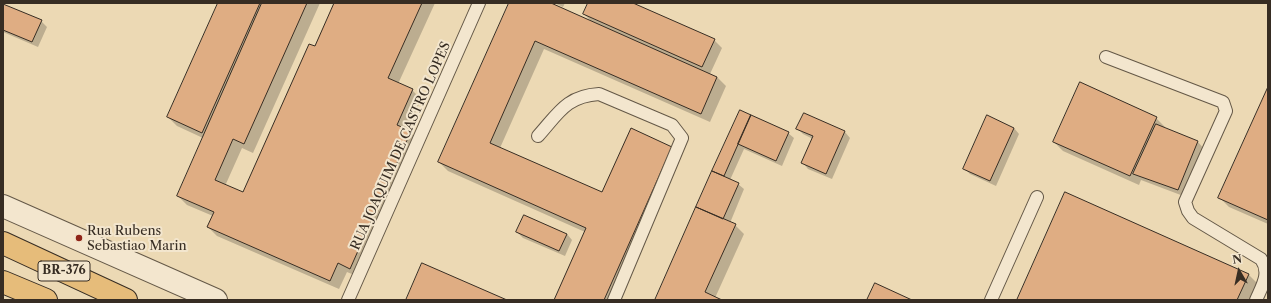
<!DOCTYPE html>
<html>
<head>
<meta charset="utf-8">
<style>
  body { margin:0 }
  #map { position:relative; width:1271px; height:303px; overflow:hidden; background:#ecd9b4; font-family:"Libre Caslon Text",serif }
  canvas { display:block }
  .frame { position:absolute; inset:0; border:4px solid #372d23; pointer-events:none }
  .north { position:absolute; left:1219px; top:251px; width:40px; height:40px; -webkit-text-stroke:3px #f3e6ce; paint-order:stroke; rotate:351deg; font-size:11px; font-weight:700; line-height:16px; text-align:center; color:#372d23 }
  .north::after { content:''; display:block; margin:auto; width:14px; height:18px; background:#372d23; clip-path:polygon(50% 0,100% 100%,50% 72%,0 100%) }
</style>
</head>
<body>
<div id="map">
<canvas width="1271" height="303"></canvas>
<div class="frame"></div>
<div class="north">N</div>
</div>
<script>
const ctx = document.querySelector('canvas').getContext('2d');
ctx.lineJoin = 'round';
function fill(path, color) {
  ctx.fillStyle = color;
  ctx.fill(path, 'evenodd');
}
function strokePath(path, color, width, dash) {
  ctx.strokeStyle = color;
  ctx.lineWidth = width;
  ctx.lineCap = dash ? 'butt' : 'round';
  ctx.setLineDash(dash || []);
  ctx.stroke(path);
}
function write(font, color, halo, rows, align = 'center') {
  ctx.font = font + ' "Libre Caslon Text",serif';
  ctx.lineWidth = 4;
  ctx.setLineDash([]);
  ctx.textBaseline = 'middle';
  ctx.strokeStyle = halo;
  ctx.fillStyle = color;
  for (const [text, x, y, turn = 0] of rows) {
    ctx.save();
    ctx.translate(x, y);
    ctx.rotate((+turn || 0) * Math.PI / 180);
    ctx.textAlign = isNaN(turn) ? turn : align;
    if (halo) ctx.strokeText(text, 0, 0);
    ctx.fillText(text, 0, 0);
    ctx.restore();
  }
}
const shadow = new Path2D(`
  M219,3h101l-67,150 -11,-5 -17,38 19,7 91,-190h100l-37,81 14,6 9,9 -13,32 12,10 -61,136 -12,-5 -8,17 -122,-53 -9,-9 5,-11 -26,-11 -9,-9 25,-58 -26,-12 -9,-9z
  M510,3h38l45,20 -9,-9 5,-11h41l84,37 8,8 -12,26 7,3 9,9 -16,36 -166,-73 -44,99 102,46 70,-46 9,9 -64,143h-62l30,-68 -137,-61 -9,-9z
  M554,3h11l-2,4z
  M3,5l38,16 6,6 -9,20 -35,-15z
  M1268,90v134l-39,-17 -9,-9z
  M740,111l48,22 6,5 -12,28 -38,-17 -14,31 8,4 6,5 -14,34 5,2 9,9 -29,64 5,2h-64z
  M804,114l41,18 5,6 -18,41 -24,-10 -5,-6 10,-24 -10,-5 -5,-5z
  M1156,118l9,9 -1,1 34,14 7,8 -19,47 -45,-17 -2,5 -76,-34 -9,-9z
  M1014,128l5,6 -23,52 -26,-12 -6,-6z
  M517,232l50,2 5,6 -7,16 -42,-18z
  M1249,275l9,9 -8,16h-232z`);
const building = new Path2D(`
  M218,3h42l-58,130 -35,-16z
  M262,3h45l-63,141 -11,-5 -18,41 28,12 66,-148 6,2 19,-43h88l-34,75 25,11 -16,36 14,6 -61,138 -12,-6 -8,18 -123,-54 7,-15 -37,-16z
  M509,3h42l166,74 -16,37 -166,-73 -45,102 112,49 29,-64 41,19 -68,153h-50l32,-72 -148,-66z
  M588,3h45l82,36 -13,28 -119,-53z
  M3,4l39,16 -10,22 -29,-12z
  M1080,82l77,35 -27,59 -77,-34z
  M1268,87v133l-50,-22z
  M740,110l11,5 -27,61 -12,-5z
  M804,113l41,18 -19,43 -25,-11 12,-27 -17,-7z
  M751,115l38,17 -13,29 -38,-17z
  M987,115l27,13 -24,53 -27,-12z
  M1156,124l42,17 -20,49 -45,-16z
  M712,171l27,12 -16,36 -27,-12z
  M1065,192l184,82 -12,26h-220z
  M696,207l40,17 -31,68 17,8h-67z
  M524,215l43,19 -8,17 -43,-19z
  M422,263l85,37h-101z
  M875,283l37,17h-45z`);
const service = new Path2D(`
  M1106,57l117,45 3,9 -41,91 3,9 5,7 68,41c10,14 1,27 -5,41
  M538,136c20,-22 28,-40 61,-42l73,31 10,13 -68,162
  M348,300l131,-297
  M991,300l46,-103`);
const tertiary = new Path2D(`
  M3,206l213,94`);
const primary = new Path2D(`
  M3,243l123,57
  M3,282l43,18`);
const markers = [
  [79,238,4,"#8f2418"]
];
const shields = [
  [64,271,52]
];
const shieldNames = [
  ["BR-376",64,271]
];
const streetNames = [
  ["RUA JOAQUIM DE CASTRO LOPES",401,146,-66]
];
const poiNames = [
  ["Rua Rubens",87,231],
  ["Sebastiao Marin",87,246]
];
fill(shadow, '#0003');
fill(building, '#dfad83');
strokePath(building, '#372d23', 1);
strokePath(service, '#645847', 14);
strokePath(tertiary, '#645847', 24);
strokePath(primary, '#372d23', 24);
strokePath(service, '#f3e6ce', 12);
strokePath(tertiary, '#f3e6ce', 22);
strokePath(primary, '#e6bc7a', 22);
for (const [x, y, r, color] of markers) {
  const dot = new Path2D();
  dot.arc(x, y, r, 0, 2 * Math.PI);
  ctx.fillStyle = color;
  ctx.fill(dot);
  strokePath(dot, '#f3e6ce', 1.5);
}
for (const [x, y, w] of shields) {
  const box = new Path2D();
  box.roundRect(x - w / 2, y - 10, w, 20, 3);
  ctx.fillStyle = '#f3e6ce';
  ctx.fill(box);
  strokePath(box, '#372d23', 1);
}
write('bold 12px', '#372d23', null, shieldNames);
write('13px', '#372d23', '#f3e6ce', streetNames);
write('13px', '#372d23', '#f3e6ce', poiNames, 'left');
</script>
</body>
</html>
